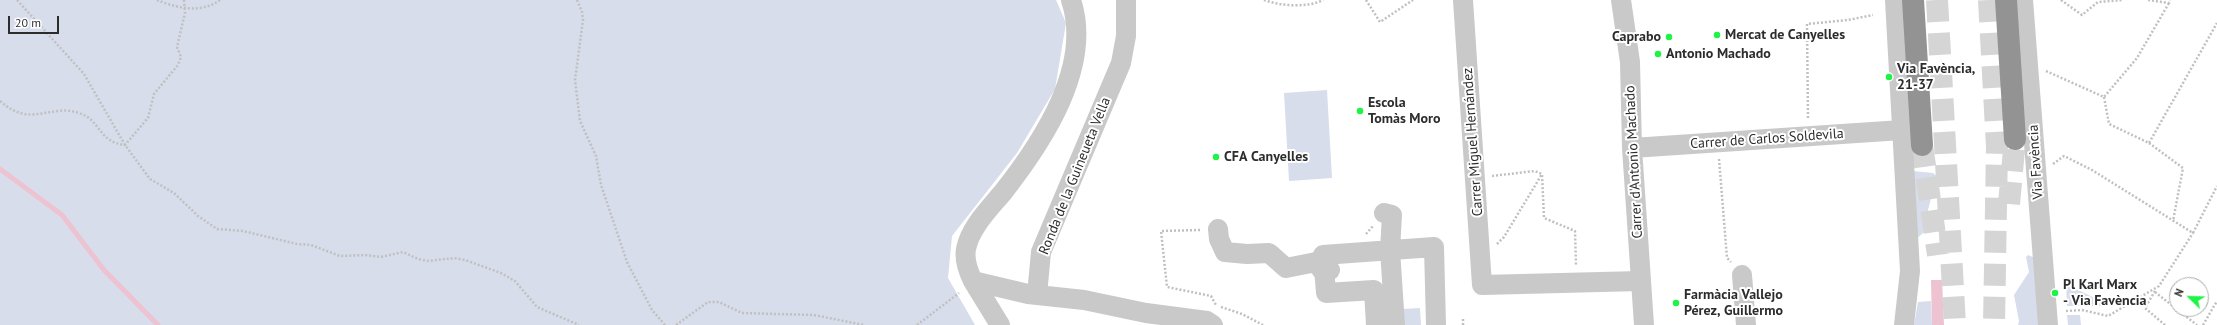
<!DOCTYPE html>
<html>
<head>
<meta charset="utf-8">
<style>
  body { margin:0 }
  #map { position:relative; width:2217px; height:325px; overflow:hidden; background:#fff; font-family:"PT Sans",sans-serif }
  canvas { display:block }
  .north { position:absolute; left:2169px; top:277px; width:40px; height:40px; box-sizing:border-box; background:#fff; border:1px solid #ababab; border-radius:50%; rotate:293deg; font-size:11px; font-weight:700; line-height:16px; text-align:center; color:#2c2c2c }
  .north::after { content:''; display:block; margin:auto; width:14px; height:18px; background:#1ef346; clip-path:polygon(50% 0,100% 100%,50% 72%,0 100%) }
  .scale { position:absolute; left:8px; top:16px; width:51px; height:18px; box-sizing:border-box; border:2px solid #2c2c2c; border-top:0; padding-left:5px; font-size:12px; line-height:14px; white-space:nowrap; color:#2c2c2c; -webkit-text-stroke:3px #fff; paint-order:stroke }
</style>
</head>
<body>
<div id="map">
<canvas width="2217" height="325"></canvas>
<div class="north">N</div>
<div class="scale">20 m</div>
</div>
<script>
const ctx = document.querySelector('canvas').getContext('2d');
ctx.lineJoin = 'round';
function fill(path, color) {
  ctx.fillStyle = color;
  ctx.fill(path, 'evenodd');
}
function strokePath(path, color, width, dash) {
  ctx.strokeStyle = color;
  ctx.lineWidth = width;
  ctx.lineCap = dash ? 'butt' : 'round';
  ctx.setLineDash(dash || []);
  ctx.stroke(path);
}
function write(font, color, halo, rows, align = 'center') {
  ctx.font = font + ' "PT Sans",sans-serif';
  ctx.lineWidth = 4;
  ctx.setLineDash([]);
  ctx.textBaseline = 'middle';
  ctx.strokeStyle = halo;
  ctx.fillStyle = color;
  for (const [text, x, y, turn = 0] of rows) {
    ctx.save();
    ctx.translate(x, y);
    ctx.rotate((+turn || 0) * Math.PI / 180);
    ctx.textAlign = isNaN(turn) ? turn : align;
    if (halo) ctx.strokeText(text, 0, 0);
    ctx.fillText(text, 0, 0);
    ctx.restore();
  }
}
const green = new Path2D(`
  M0,0h1056l10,23 -11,66 -38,64 -65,83 -4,42 27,47h-975z
  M1327,90l5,88 -43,3 -5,-88z
  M1913,171l20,2 4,3 -9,34 7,13 -19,16z
  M2028,255l7,3 6,67h-23l1,-4 -5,-26 15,-23 -3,-15z
  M2066,284l37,18 -2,4h-34z
  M1931,301l1,24h-18l4,-23z
  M1420,308l1,17h-17l-1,-16z
  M2067,315h13l1,10h-13z`);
const water = new Path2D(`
  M1931,280h11l2,45h-12z`);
const stream = new Path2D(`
  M0,169l62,46 42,55 54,55`);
const highwayTunnel = new Path2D(`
  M1937,0l18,325
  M1989,0l8,147 -3,178
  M1922,145l16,110
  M2009,204l6,-65`);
const path = new Path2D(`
  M17,0l67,74 41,71 25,34 24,14 24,23 19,13 26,2 54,13 14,1 29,11 25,-1 16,2 22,-5 15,7 11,2 25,-3 11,2 36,13 14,8 22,26 42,18
  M157,0c19,8 44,14 63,0
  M577,0l5,12 1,8 -8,60 5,41 16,35 5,29 26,77 25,48 13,15
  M1264,0c16,6 44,8 59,0
  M1366,0l14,22 33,-22
  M2061,0l21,15 16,-13 25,-2
  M2148,0l21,3 1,-3
  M2046,71l58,26 33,-39 32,-55
  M2104,97l5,27 40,19 68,-120
  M0,101c31,28 50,2 79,12 22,7 19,29 46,32l23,-27 6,-24 24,-29 3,-8 -4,-10 8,-34 -1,-13
  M1808,118l-1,-94 41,-4 25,-5
  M2149,143l34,25 -10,53
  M1719,159l8,99 4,4
  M2053,164l11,-8 28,14 101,63 24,-47
  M1492,176l43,-5 7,3 2,44 31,13 1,34
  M1200,230l-39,1 6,56 44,9 5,9
  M1366,234l7,-8
  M1497,244l7,-7 38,-63
  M2155,291l-10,17 20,17
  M2155,292l42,33
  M1221,307l21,7 21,11
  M2066,311l16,-1 26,6 51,-30 34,-53
  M1463,319v6
  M676,325l32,-23h11l23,11 72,2 50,10
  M917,325l42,-32
  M2203,325l14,-24`);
const minor = new Path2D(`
  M1071,0c22,66 -28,141 -67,191 -13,16 -34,36 -38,58 -2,11 2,22 7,32l55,13 56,6 62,13 61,8 6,4
  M1463,0l19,285 158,-4
  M1621,0l9,62 2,86 12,177
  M1895,0l15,271 -6,54
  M2023,0l25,325
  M1632,148l270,-18
  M1384,213l8,2 -2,35 5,75
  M1218,229l1,10 6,13 22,2 22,-1 17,15 30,-6 8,11 6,-3
  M1742,275l4,50
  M973,281l27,44
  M1037,295l4,-43 80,-189 5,-27v-36
  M1376,325l-2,-35 -48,3 -3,-38 111,-8 2,78`);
const highway = new Path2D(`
  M1913,0l9,145
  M2006,0l9,139`);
const markers = [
  [1717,35,4,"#1ef346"],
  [1669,37,4,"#1ef346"],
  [1658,54,4,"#1ef346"],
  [1889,77,4,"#1ef346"],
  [1360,111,4,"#1ef346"],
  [1216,157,4,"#1ef346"],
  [2055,293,4,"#1ef346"],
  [1676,303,4,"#1ef346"]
];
const poiNames = [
  ["Mercat de Canyelles",1725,35],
  ["Caprabo",1661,37,"right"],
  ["Antonio Machado",1666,54],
  ["Via Favència,",1897,69],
  ["21-37",1897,85],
  ["Escola",1368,103],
  ["Tomàs Moro",1368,119],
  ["CFA Canyelles",1224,157],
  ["Pl Karl Marx",2063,285],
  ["- Via Favència",2063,301],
  ["Farmàcia Vallejo",1684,295],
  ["Pérez, Guillermo",1684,311]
];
const streetNames = [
  ["Carrer de Carlos Soldevila",1767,139,-4],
  ["Carrer Miguel Hernández",1473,142,-94],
  ["Carrer d'Antonio Machado",1634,162,-93],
  ["Via Favència",2036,162,-94],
  ["Ronda de la Guineueta Vella",1075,176,-68]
];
fill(green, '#d8ddeb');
fill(water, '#edc2d1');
strokePath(stream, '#edc2d1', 5);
strokePath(highwayTunnel, '#d5d5d5', 22, [22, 11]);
strokePath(path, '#c0c0c0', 2.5, [2, 2]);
strokePath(minor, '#c9c9c9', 20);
strokePath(highway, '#939393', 22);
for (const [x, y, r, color] of markers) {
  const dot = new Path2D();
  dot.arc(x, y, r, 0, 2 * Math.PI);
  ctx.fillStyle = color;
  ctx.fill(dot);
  strokePath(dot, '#fff', 1.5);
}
write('bold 14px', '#2c2c2c', '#fff', poiNames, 'left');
write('14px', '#2c2c2c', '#fff', streetNames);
</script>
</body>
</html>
